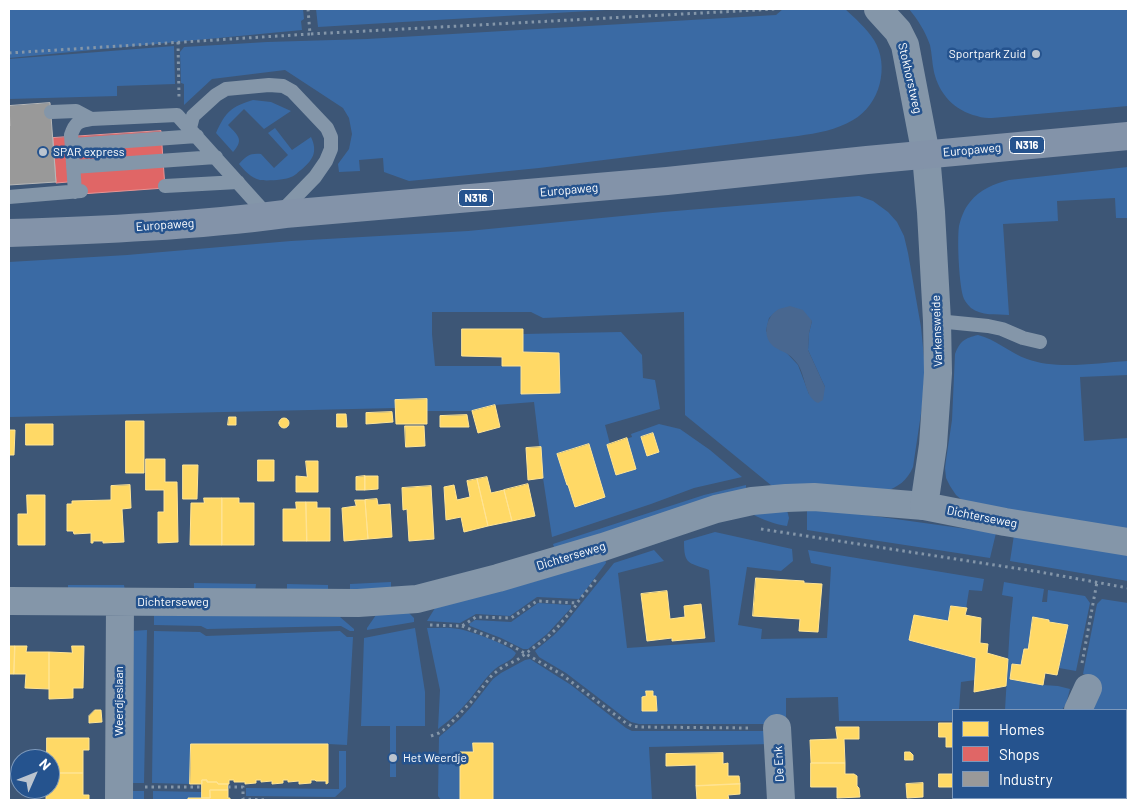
<!DOCTYPE html>
<html>
<head>
<meta charset="utf-8">
<style>
  body { margin:0 }
  #map { position:relative; width:1137px; height:809px; overflow:hidden; background:#3d5676; font-family:Barlow,sans-serif }
  canvas { display:block }
  .frame { position:absolute; inset:0; border:10px solid #fff; pointer-events:none }
  .legend { position:absolute; left:952px; top:709px; width:175px; height:90px; box-sizing:border-box; background:#25538e; border:1px solid #7c98bb; margin:0; padding:6px 9px; list-style:none; font-size:15px; color:#fff }
  .legend li { display:flex; align-items:center; gap:10px; height:25px }
  .legend b { width:25px; border:1px solid #7c98bb }
  .north { position:absolute; left:10px; top:749px; width:50px; height:50px; box-sizing:border-box; background:#25538e; border:1px solid #7c98bb; border-radius:50%; rotate:46deg; font-size:14px; font-weight:700; line-height:20px; text-align:center; color:#fff }
  .north::after { content:''; display:block; margin:auto; width:18px; height:22px; background:#bbc4cf; clip-path:polygon(50% 0,100% 100%,50% 72%,0 100%) }
</style>
</head>
<body>
<div id="map">
<canvas width="1137" height="809"></canvas>
<div class="frame"></div>
<ul class="legend">
<li><b style="height:14px;background:#ffd966"></b>Homes</li>
<li><b style="height:14px;background:#e06666"></b>Shops</li>
<li><b style="height:14px;background:#999"></b>Industry</li>
</ul>
<div class="north">N</div>
</div>
<script>
const ctx = document.querySelector('canvas').getContext('2d');
ctx.lineJoin = 'round';
function fill(path, color) {
  ctx.fillStyle = color;
  ctx.fill(path, 'evenodd');
}
function strokePath(path, color, width, dash) {
  ctx.strokeStyle = color;
  ctx.lineWidth = width;
  ctx.lineCap = dash ? 'butt' : 'round';
  ctx.setLineDash(dash || []);
  ctx.stroke(path);
}
function write(font, color, halo, rows, align = 'center') {
  ctx.font = font + ' Barlow,sans-serif';
  ctx.lineWidth = 5;
  ctx.setLineDash([]);
  ctx.textBaseline = 'middle';
  ctx.strokeStyle = halo;
  ctx.fillStyle = color;
  for (const [text, x, y, turn = 0] of rows) {
    ctx.save();
    ctx.translate(x, y);
    ctx.rotate((+turn || 0) * Math.PI / 180);
    ctx.textAlign = isNaN(turn) ? turn : align;
    if (halo) ctx.strokeText(text, 0, 0);
    ctx.fillText(text, 0, 0);
    ctx.restore();
  }
}
const green = new Path2D(`
  M9,9h294l1,10 -3,2 1,9 -293,28z
  M316,9h307l-305,18z
  M783,9h62c10,9 21,19 29,31 16,26 6,65 -21,80 -17,10 -35,13 -55,16l-259,32 -130,13 -25,-9 -1,-14 -24,2 1,11 -21,1 -1,-8 11,-15 3,-15 -3,-16 -6,-10 -58,-38 -73,9 -28,26v-21l-3,-1 -1,-31 4,-5 83,-5 100,-3 409,-24z
  M909,9h219v97l-136,12c-4,0 -10,0 -15,-2 -22,-5 -38,-22 -43,-44 -2,-9 -2,-18 -4,-27 -5,-14 -12,-25 -21,-36z
  M174,46l1,38 -58,2v10l-108,3v-40z
  M253,100l18,2 20,9 -27,18 -20,-20 -16,16c9,10 17,14 5,27l-17,-19c10,-22 15,-26 37,-33z
  M275,128l17,22 19,-13c7,15 2,23 -10,33 -3,2 -6,6 -10,7 -5,3 -25,4 -31,3 -9,-2 -16,-10 -21,-16 7,-8 11,-11 22,-10l13,14 14,-13 -20,-22z
  M1128,167v51h-12l-1,-20 -58,3 1,20 -55,3 6,91c-12,-1 -28,1 -38,-7 -2,-2 -5,-5 -7,-9 -5,-12 -7,-59 -5,-73 2,-8 5,-17 11,-24 10,-13 24,-18 39,-22z
  M859,196l14,5 15,11 9,10 7,14 4,17 13,74 4,41 -3,39 -9,60c-6,14 -15,20 -29,25l-112,-6 -87,-71 -1,-103 -141,6 -12,-6h-99v22l3,32h67l21,-32 98,-2 21,23 1,23 12,2 5,29 -55,16 5,19 22,-7 -1,-3 28,-10 21,5 30,21 32,27 -48,11 -43,16 -99,33 -9,-59 -9,-76 -39,3 -23,6h-45v-11l-31,8 -387,9v-155l118,-7 164,-14 177,-10 195,-19zM778,310l34,11 -3,12 -1,17 17,37 -16,7 -11,-29 -32,-34 3,-13z
  M978,335c17,4 32,18 49,24 29,11 70,4 101,2v14l-48,2 4,64 44,-3v91l-149,-24 -16,-4 -7,-6 -6,-9 -4,-8 -1,-10 1,-8 6,-40 3,-66c5,-13 10,-16 23,-19z
  M746,485v6l-191,59 -2,-6 151,-49z
  M787,510l2,8 -2,8c-13,-2 -23,-6 -35,-12z
  M807,510l31,1 158,22 -6,25 -183,-28z
  M715,532l77,17 1,12 -12,10 -34,-4 -9,58 24,4 -1,10 66,-1 4,-71 -20,-4 -3,-13 176,29 -2,12 -13,-1 -4,25 11,43 -1,22 -14,2 -2,28h-6v11h-114l-1,-24 -52,1v23l-17,3h-130l-8,-2 -6,-4 -59,-45 -27,-16 -4,-6 2,-2 16,-13 11,-11 50,-62 40,-13 10,11 -46,12 9,75 88,-6 -6,-72c-21,-8 -25,-5 -25,-29z
  M1014,535l114,18v28l-118,-20z
  M605,558l1,5 -27,36 -42,-2 -27,19 -34,-2 -16,9 -33,-2 8,-13 101,-27z
  M391,582v7l-41,3v-8z
  M1004,582l40,7 -2,13h5l1,-12 37,6 5,7 -14,68 -17,-3 -14,5 -2,12 15,1 12,3 -4,15 -4,6h-57l5,-85 3,-28 -11,-2z
  M194,583l62,1 -1,8h-61z
  M287,584l41,1v7h-41z
  M68,585h56l1,6h-57z
  M1102,599l26,4v197h-76l-4,-2h78v-88h-40l10,-33 -13,-3 14,-70z
  M538,603l33,2v3l-24,26 -19,15h-5l-22,-11 -31,-12 -1,-2 6,-4 36,2z
  M407,611l7,7v4l-47,8v-2l9,-13z
  M154,615l186,2 14,12v2h-4l-9,-5 -134,3 -6,-3 -47,-1z
  M415,628l10,64v34h-29v51h-6v-51h-29l3,-88z
  M427,628c10,0 21,-1 32,1 11,2 51,16 57,24 -3,8 -14,10 -21,16 -10,9 -17,20 -25,30 -10,12 -20,21 -32,30l2,-39z
  M147,630l-3,153h-14l2,-152z
  M154,631l46,1 6,4 134,-5 7,6h6l-6,108 -19,-1h-137l-1,40 -38,-1z
  M530,659l41,26 55,43 6,3h137l1,13 -121,3 3,53h-159v-57h-20v9h-13v48h-19l-3,-4 1,-59 21,-18 11,-12 22,-28 8,-6 24,-13z
  M339,751h7v36l-11,10 -89,-1v-8l93,1z
  M131,791h13v9h-14z
  M153,791l49,1v6h-14v2h-35z`);
const water = new Path2D(`
  M790,306l13,4 9,11 -3,12 -1,17 17,37 -2,13 -5,3c-14,-6 -12,-28 -21,-40 -2,-2 -5,-6 -8,-8 -5,-4 -12,-5 -17,-10 -10,-10 -6,-29 7,-36 3,-1 8,-2 11,-3z`);
const homes = new Path2D(`
  M462,329h61v23l36,1 1,40 -39,1v-28h-19v-9l-40,-1z
  M427,399v25h-31l-1,-24z
  M495,405l5,22 -22,6 -6,-22z
  M392,412l1,10 -27,2v-11z
  M337,414h9l1,13h-10z
  M467,415l2,12h-29v-11z
  M229,417h7v8h-8z
  M279 423a5 5 0 1 1 10 0a5 5 0 1 1-10 0Z
  M126,421h18v52h-18z
  M26,424h27v21h-27z
  M405,426h19l1,20 -19,1z
  M9,430h6l-1,25h-5z
  M653,433l6,19 -12,4 -6,-19z
  M627,438l9,31 -20,6 -9,-30z
  M589,444l16,53 -30,10 -7,-22h-1l-10,-31z
  M541,447l2,31 -15,2 -2,-32z
  M146,459h19v23h12l1,60 -20,1v-31h6v-22h-18z
  M258,460h16v21h-16z
  M306,461h12v31h-22v-16l11,1z
  M183,465h15l-1,34h-14z
  M365,476v14h-9v-13z
  M365,476h13v13l-13,1z
  M487,477l4,16 13,-3 8,31 -24,5 -11,-47z
  M477,479l11,47 -24,6 -3,-15 -15,3 -2,-33 10,-2 3,15 13,-3 -3,-16z
  M528,484l7,32 -23,5 -8,-31z
  M130,485l1,23 -9,1 2,33 -21,1v-2h-10v2h-2v-10l-17,1 -1,-3h-6v-27h5v-3l39,-1v-14z
  M431,486l3,53 -25,2 -2,-32 -4,1 -1,-22z
  M27,495h18v50h-27v-31h9z
  M204,498h18v47h-32l1,-42h13z
  M222,498h17v5h15v42h-32z
  M377,499l1,6 12,-1 2,33 -24,2 -3,-39z
  M355,500h10l3,39 -24,2 -2,-33 14,-2z
  M296,502h10l1,39h-24v-32h13z
  M306,502h11v6h13v33h-23z
  M756,578l48,3v2l18,1 -4,48 -19,-1 1,-12 -47,-3z
  M667,591l3,28 15,-2 -1,-11 17,-2 4,34 -33,3v-3l-25,3 -6,-47z
  M951,606l16,2 -2,7 16,3 -1,25 8,1 -1,9 21,6 -2,27 -32,6 2,-34 -67,-18 5,-25 34,6z
  M1033,617l16,3v2l19,3 -11,50 -12,-2 -2,12 -33,-6 2,-15 9,1 3,-16h4z
  M9,646h6l-1,28h-5z
  M15,646h12l-1,6h23v37l-24,-1 1,-14h-12z
  M72,646h12l-1,42h-10v10l-24,1v-47l23,1z
  M646,691h7v5h3l1,15h-15v-14l4,-1z
  M95,710h6l1,12 -13,1v-7z
  M939,723h14v24h-7v-10h-7z
  M836,727h23v12h-15l1,24h-34l-1,-23 27,-1z
  M47,738h42v12h-6v23h-33v-14h-3z
  M473,743h20v57h-33v-48h13z
  M191,744h137v39l-2,1v-3h-10l-1,-1h-4v3l-12,1v-3l-11,1v-2h-5v3l-11,1v-3l-11,1v-2h-5v3l-11,1v-2h-11v-2h-5v4h-11l-1,-2h-10v-2h-5v4h-12z
  M905,752h5l3,3v5h-8z
  M723,753v11l5,-1v13h11l1,8 -44,2v-21l-30,1v-12z
  M811,763h34v11h9l3,2v10l2,2 1,9 -23,1v-11h-26z
  M50,773h33v22h6v5h-43v-11h4z
  M939,774h14v13h-14z
  M202,780h5v2h10l1,2h10v6h-18v8h-8z
  M923,783v14l-16,1 -1,-14z
  M740,784v10l-12,1 1,5h-32l-1,-14z
  M210,790h18v8h2v2h-42v-2h22z`);
const shops = new Path2D(`
  M161,131l4,57 -84,6 -1,-13 -24,2 -3,-45z`);
const industry = new Path2D(`
  M50,103l6,79 -47,3v-59h1l-1,-20z`);
const path = new Path2D(`
  M308,9l2,25 466,-25
  M178,42l1,55
  M9,53l301,-19
  M761,529l279,43 88,16
  M430,625l32,1 14,-9 35,1 26,-17 40,2 21,-26
  M462,626l50,20 49,28 65,49 6,3 7,1 111,1
  M1082,663l15,-81
  M431,736l8,-3 7,-5 25,-26 21,-27 12,-9 13,-6 27,-20 12,-11 21,-25
  M145,787h57
  M228,787h15v12l25,1`);
const service = new Path2D(`
  M51,112l25,-1 15,8
  M190,128l3,-12 23,-21 10,-6 43,-4 14,1 9,5 35,37 4,9v12l-5,12 -11,16 -34,35
  M72,145l125,-9
  M73,167l143,-10
  M165,186l73,-4
  M75,192l-4,-57c4,-12 7,-14 20,-16l86,-4 91,101
  M9,197l72,-6
  M937,321l51,5 14,3 21,9 17,4`);
const minor = new Path2D(`
  M878,9l20,22 7,14 21,110
  M9,601l349,2 59,-4 81,-21 105,-31 113,-38 36,-8 34,-3 28,-1 110,9
  M1078,710l10,-22
  M777,728l4,72
  M119,800l1,-198
  M1020,800l2,-2`);
const tertiary = new Path2D(`
  M926,155l5,57 6,109 1,52 -5,72 -9,61 81,16 123,20`);
const primary = new Path2D(`
  M9,233c92,-3 185,-7 276,-19l382,-33 200,-21 261,-24`);
const markers = [
  [1036,54,5,"#bbc4cf"],
  [43,152,5,"#bbc4cf"],
  [393,758,5,"#bbc4cf"]
];
const shields = [
  [1027,145,35],
  [476,198,35]
];
const shieldNames = [
  ["N316",1027,145],
  ["N316",476,198]
];
const poiNames = [
  ["Sportpark Zuid",1026,54,"right"],
  ["SPAR express",53,152],
  ["Het Weerdje",403,758]
];
const streetNames = [
  ["Stokhorstweg",910,78,77],
  ["Europaweg",972,150,-5],
  ["Europaweg",569,190,-5],
  ["Europaweg",165,225,-4],
  ["Varkensweide",937,331,-92],
  ["Dichterseweg",982,517,11],
  ["Dichterseweg",571,556,-17],
  ["Dichterseweg",173,602],
  ["Weerdjeslaan",119,701,-90],
  ["De Enk",779,764,-93]
];
fill(green, '#3a6aa4');
fill(water, '#486790');
fill(homes, '#ffd966');
strokePath(homes, '#ffe494', 1);
fill(shops, '#e06666');
strokePath(shops, '#e99494', 1);
fill(industry, '#999');
strokePath(industry, '#b8b8b8', 1);
strokePath(path, '#8496a9', 3, [2.5, 4]);
strokePath(service, '#8496a9', 14);
strokePath(minor, '#8496a9', 28);
strokePath(tertiary, '#8496a9', 28);
strokePath(primary, '#8393a9', 28);
for (const [x, y, r, color] of markers) {
  const dot = new Path2D();
  dot.arc(x, y, r, 0, 2 * Math.PI);
  ctx.fillStyle = color;
  ctx.fill(dot);
  strokePath(dot, '#25538e', 2);
}
for (const [x, y, w] of shields) {
  const box = new Path2D();
  box.roundRect(x - w / 2, y - 8.5, w, 17, 4);
  ctx.fillStyle = '#25538e';
  ctx.fill(box);
  strokePath(box, '#fff', 1);
}
write('bold 11px', '#fff', null, shieldNames);
write('12px', '#fff', '#25538e', poiNames, 'left');
write('12px', '#fff', '#25538e', streetNames);
</script>
</body>
</html>
